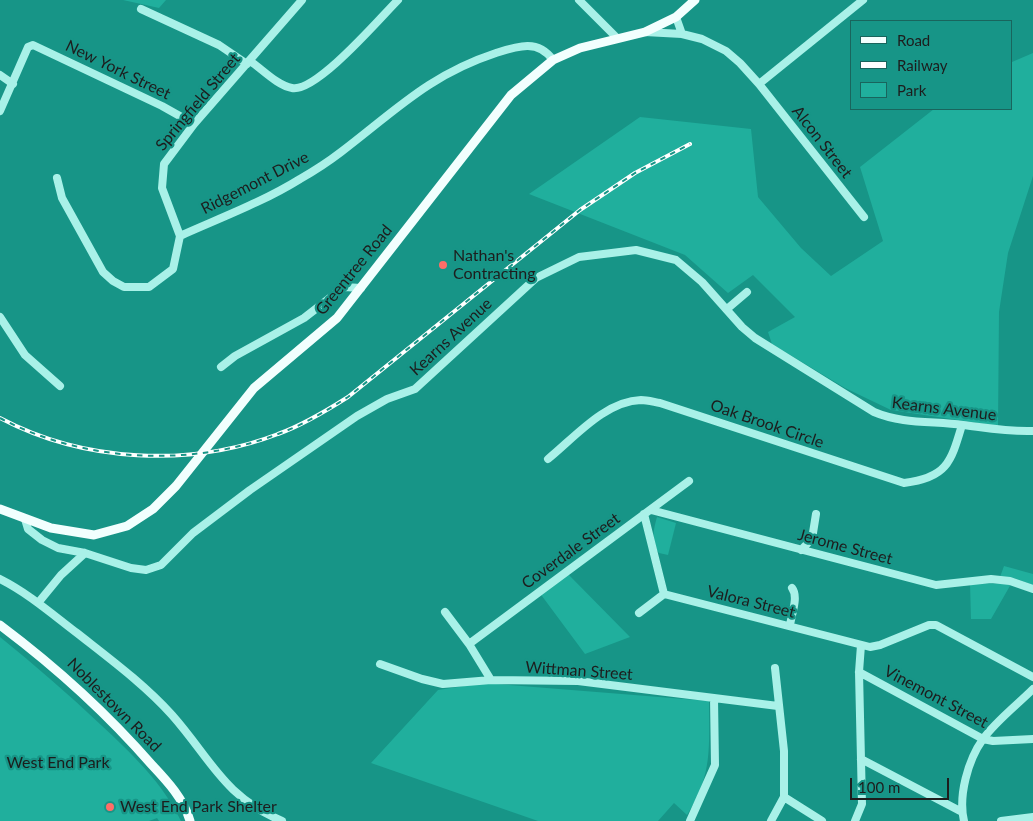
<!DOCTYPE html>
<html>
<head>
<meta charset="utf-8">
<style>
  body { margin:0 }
  #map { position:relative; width:1033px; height:821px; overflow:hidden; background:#179587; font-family:Lato,sans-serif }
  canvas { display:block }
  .legend { position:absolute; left:850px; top:20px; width:162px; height:90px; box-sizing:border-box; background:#179587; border:1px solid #19655d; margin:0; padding:6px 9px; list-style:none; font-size:15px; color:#1d1d1d }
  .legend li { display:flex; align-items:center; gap:10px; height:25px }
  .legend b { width:25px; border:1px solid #19655d }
  .scale { position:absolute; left:850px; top:778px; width:99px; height:22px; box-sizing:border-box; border:2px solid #1d1d1d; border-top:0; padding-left:6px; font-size:15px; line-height:18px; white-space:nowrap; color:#1d1d1d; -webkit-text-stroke:4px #179587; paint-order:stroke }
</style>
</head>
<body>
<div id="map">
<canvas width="1033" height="821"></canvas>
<ul class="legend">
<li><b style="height:6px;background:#f2fffe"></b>Road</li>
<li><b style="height:6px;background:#fff"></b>Railway</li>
<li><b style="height:14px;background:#20af9d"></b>Park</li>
</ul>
<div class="scale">100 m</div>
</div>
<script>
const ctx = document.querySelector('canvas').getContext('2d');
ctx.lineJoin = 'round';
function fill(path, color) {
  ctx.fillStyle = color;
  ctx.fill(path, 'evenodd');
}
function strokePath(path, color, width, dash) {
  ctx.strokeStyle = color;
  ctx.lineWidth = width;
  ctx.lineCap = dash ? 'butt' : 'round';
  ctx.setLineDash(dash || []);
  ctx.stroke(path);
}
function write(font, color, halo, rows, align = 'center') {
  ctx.font = font + ' Lato,sans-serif';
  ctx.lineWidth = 4.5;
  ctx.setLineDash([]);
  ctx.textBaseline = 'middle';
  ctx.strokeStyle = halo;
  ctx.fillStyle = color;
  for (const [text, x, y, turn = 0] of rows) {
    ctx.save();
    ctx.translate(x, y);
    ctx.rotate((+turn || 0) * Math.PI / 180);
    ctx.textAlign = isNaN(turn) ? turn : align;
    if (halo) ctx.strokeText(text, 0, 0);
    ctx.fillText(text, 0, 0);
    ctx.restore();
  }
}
const green = new Path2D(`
  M123,0h43l-7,8z
  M1033,53v123l-25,77 -9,59 -1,114 -107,-16 -46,-22 -73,-44 -4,-12 27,-15 -42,-42 -25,18 -43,-38 -156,-61 111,-77 111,12 7,68 43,51 30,28 52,-35 -23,-74 74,-58h78v-47z
  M657,517l19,6 -8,32 -9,-2c-9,-10 -5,-25 -2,-36z
  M1004,566l29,8v11l-19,-7 -14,-1z
  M566,572l64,65 -45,17 -46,-62z
  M970,583l41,1 -20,35h-20z
  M0,637c35,28 68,57 101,88 30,28 62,58 80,96h-22l-2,-3 -8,3h-149z
  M484,683l225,18c0,46 4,73 -22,114l-13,-12 -16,18h-120l-167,-58 67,-73z`);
const minor = new Path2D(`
  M579,0l38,38
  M141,9l78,36 28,19
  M676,17l6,17 20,5 24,12 14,12 19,21 105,133
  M645,32l37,2
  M250,61c12,8 28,25 42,27 24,5 88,-70 106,-88
  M0,75l13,9
  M759,84l104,-84
  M0,111l28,-64 5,-2 129,61 32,18
  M57,178l5,20 41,74 10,9 11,6h25l24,-18 7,-33c40,-18 83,-34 120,-57 14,-8 28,-17 41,-27 54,-41 88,-77 155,-99 22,-7 42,-14 57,7
  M180,236l-18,-48 2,-24 30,-40 108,-124
  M727,309l20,-17
  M0,317l25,38 35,31
  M221,367l14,-11 69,-38 40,-31 17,1
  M548,459c26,-21 57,-58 93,-59 6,0 13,2 19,3l244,80c43,-5 47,-21 58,-58
  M651,510l285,75 55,-6 19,2 23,8
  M644,514l20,80
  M25,519l3,10 14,11 16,8 27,5 46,15 15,2 15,-5 32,-32 57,-43 107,-74 30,-17 28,-10 121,-111 43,-21 57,-7 40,10 26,22 40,45 13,11 119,74c28,12 59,9 89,13 24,3 46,7 70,6
  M801,550l11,-11 4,-25
  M0,579c28,14 52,35 77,54 33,26 67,51 95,82 39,44 51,81 110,106
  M664,594l206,53 10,-2 49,-20h7l97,52
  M38,603l23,-28 24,-22
  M445,612l24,32 22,36
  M639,613l25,-19
  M790,626c1,-11 9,-29 2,-38
  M469,644l220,-163
  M380,664l42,15 21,5 48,-4 87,1 200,25
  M859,672l124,67 10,2 40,-2
  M861,759l101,53
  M784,797l38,24
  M690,821l25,-56 -1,-67
  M771,821l13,-24v-46l-9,-83
  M855,821l7,-17 -3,-132 2,-27
  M964,821c-6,-25 4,-61 19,-82 13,-18 34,-34 50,-50
  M1001,821l32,-4`);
const major = new Path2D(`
  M0,509l51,19 43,7 33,-9 26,-17 23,-23 78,-98 83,-70 174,-223 42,-35 27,-12 65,-16 31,-15 19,-17
  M0,625c56,42 106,87 152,140 15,16 32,34 38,56`);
const rail = new Path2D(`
  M0,418c83,44 190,50 278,16 25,-9 48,-23 70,-37l232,-187 55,-37 55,-29`);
const markers = [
  [443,265,5,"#ff6e68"],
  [110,807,5,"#ff6e68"]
];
const streetNames = [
  ["New York Street",118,70,26],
  ["Springfield Street",198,102,-50],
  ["Alcon Street",822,142,52],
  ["Ridgemont Drive",255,183,-27],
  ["Greentree Road",354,270,-51],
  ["Kearns Avenue",451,337,-43],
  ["Kearns Avenue",944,409,7],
  ["Oak Brook Circle",767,424,19],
  ["Jerome Street",845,547,15],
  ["Coverdale Street",571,551,-36],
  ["Valora Street",751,602,14],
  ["Wittman Street",579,671,4],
  ["Vinemont Street",936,697,28],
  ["Noblestown Road",114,705,45]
];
const poiNames = [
  ["Nathan's",453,256],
  ["Contracting",453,274],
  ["West End Park Shelter",120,807]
];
const parkNames = [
  ["West End Park",58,763]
];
fill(green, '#20af9d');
strokePath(minor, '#a9f1e8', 8);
strokePath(major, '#f2fffe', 9);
strokePath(rail, '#fff', 4);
strokePath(rail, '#179587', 2, [5.5]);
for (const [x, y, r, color] of markers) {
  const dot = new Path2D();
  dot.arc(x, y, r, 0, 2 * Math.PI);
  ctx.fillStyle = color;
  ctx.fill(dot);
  strokePath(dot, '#179587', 2);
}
write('16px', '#1d1d1d', '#179587', streetNames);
write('16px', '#1d1d1d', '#179587', poiNames, 'left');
write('16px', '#1b1d1c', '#179587', parkNames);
</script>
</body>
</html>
